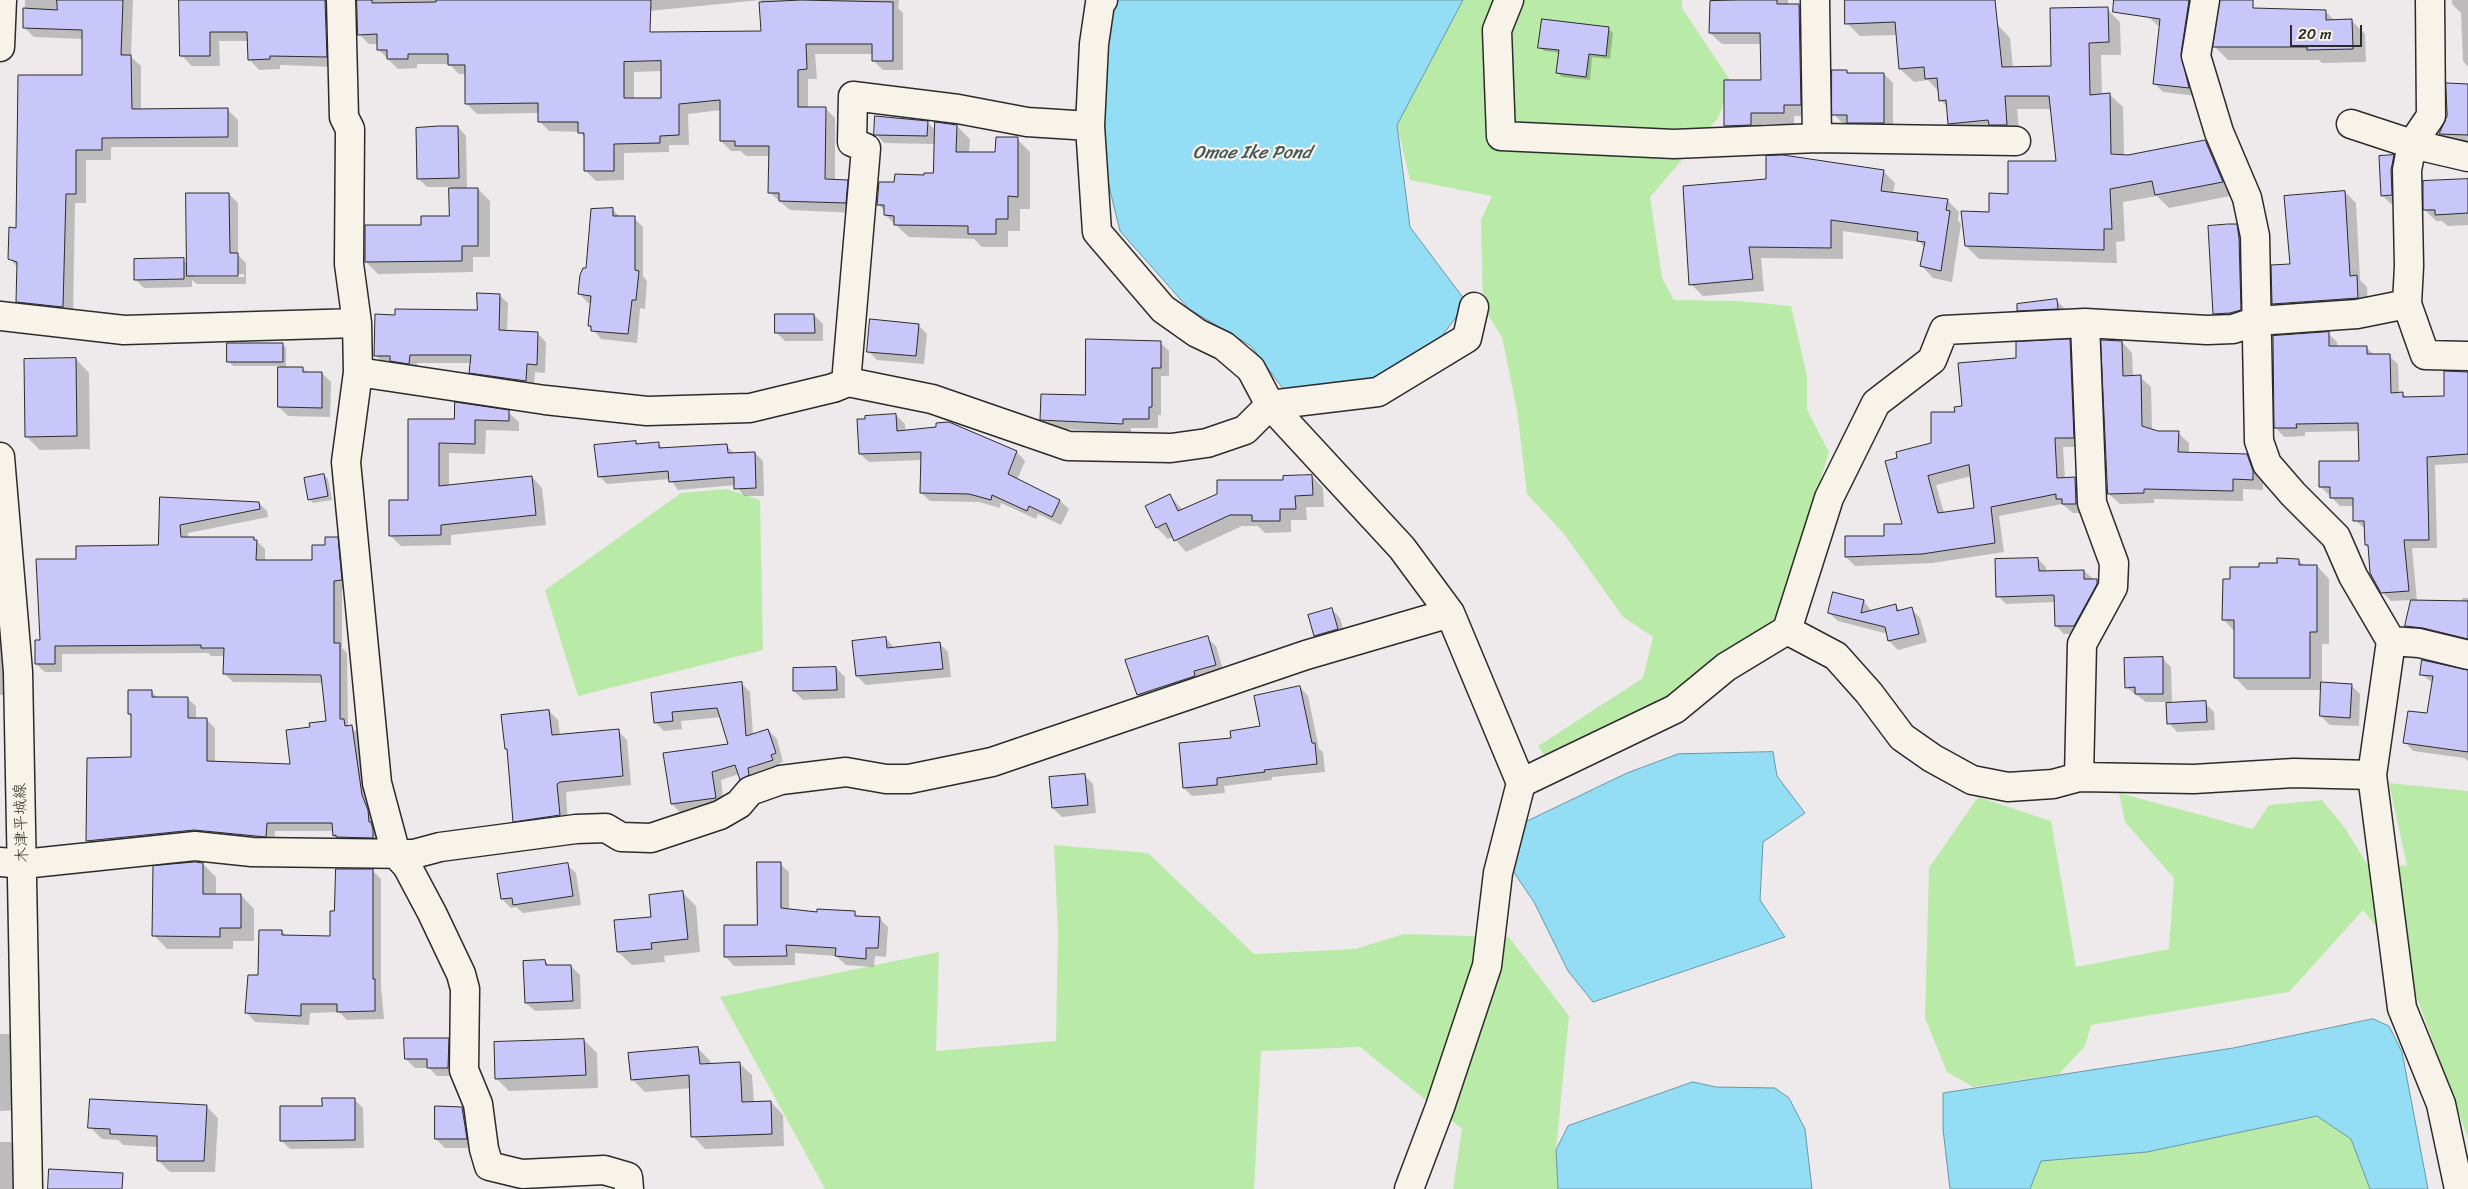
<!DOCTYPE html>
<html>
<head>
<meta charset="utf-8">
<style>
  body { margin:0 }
  #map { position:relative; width:2468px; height:1189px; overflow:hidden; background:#eeeaec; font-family:Sriracha,sans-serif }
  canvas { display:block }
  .scale { position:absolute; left:2290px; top:25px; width:72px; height:22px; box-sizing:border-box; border:2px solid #2b2b2b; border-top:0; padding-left:6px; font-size:15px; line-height:18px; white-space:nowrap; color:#2b2b2b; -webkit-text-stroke:4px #f7f3e8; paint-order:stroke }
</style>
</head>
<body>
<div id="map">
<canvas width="2468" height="1189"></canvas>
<div class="scale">20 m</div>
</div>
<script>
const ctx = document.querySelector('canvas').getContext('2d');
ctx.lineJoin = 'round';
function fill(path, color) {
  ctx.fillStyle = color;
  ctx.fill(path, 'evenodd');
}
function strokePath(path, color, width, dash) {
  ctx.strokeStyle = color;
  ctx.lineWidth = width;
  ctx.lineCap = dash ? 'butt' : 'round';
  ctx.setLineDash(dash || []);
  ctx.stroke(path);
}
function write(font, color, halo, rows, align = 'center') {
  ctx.font = font + ' Sriracha,"Klee One",sans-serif';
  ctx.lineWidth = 4.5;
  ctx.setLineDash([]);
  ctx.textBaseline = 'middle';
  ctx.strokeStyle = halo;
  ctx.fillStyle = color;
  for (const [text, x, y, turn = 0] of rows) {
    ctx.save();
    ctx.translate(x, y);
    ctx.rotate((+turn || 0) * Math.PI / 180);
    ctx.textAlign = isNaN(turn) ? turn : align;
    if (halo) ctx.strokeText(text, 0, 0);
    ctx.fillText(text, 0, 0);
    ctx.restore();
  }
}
const green = new Path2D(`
  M1463,0h219v8l50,75 -14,35 -68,79 12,81 12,22 65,1 52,5 16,70v34l22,42 -51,167 -105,102 -113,55 -22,-30 105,-68 10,-41 -30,-20 -59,-83 -37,-40 -10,-84 -15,-73 -19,-30 -2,-87 11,-24 -82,-16 -13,-55z
  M727,489l33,11 3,150 -185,46 -33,-106 136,-97z
  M2389,783l79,8v347l-55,-151 -18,-38 -32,-39 -74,82 -198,33 -6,21 -26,28 -86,13 -26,-15 -22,-54 4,-150 49,-71 73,24 25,146 93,-18 5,-71 -49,-56 -6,-29 134,36 16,-24 53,-5 23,28 22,36 40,2z
  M1054,845l94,8 106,101 101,-5 49,-15 105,3 60,79 -13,134 2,39h-105l9,-60 -102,-82 -99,4 -7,138h-429l-105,-192 219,-45 -3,99 120,-10 2,-108z
  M2317,1116l34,23 19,50h-340l11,-28 106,-9z`);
const water = new Path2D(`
  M1119,0h344l-66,125 13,102 57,76 -29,38 -67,41 -87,8 -33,-44 -62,-37 -69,-78 -23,-94 12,-125z
  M1773,752l4,24 28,37 -42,29 -3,58 25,37 -192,65 -25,-31 -34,-69 -25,-37 14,-42 104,-50 51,-19z
  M2373,1019l16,7 13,26 26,137h-58l-19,-50 -34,-23 -170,36 -106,9 -11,28h-80l-7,-60v-36l290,-45z
  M1693,1082l23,5 59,1 14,10 16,31 7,60h-254l-2,-39 12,-24z`);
const shadow = new Path2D(`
  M25,0h108l-2,57 10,9v44l86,-1 11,11v27h-127v13h-25v43h-11l-2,113 -46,-4 -10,-10 1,-34 -8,-9 7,-30 66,-153v-37l-49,-2 -10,-10z
  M180,0h160l-4,67 -56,-2v4l-21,1 -10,-11v-18h-30l1,25h-28l-10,-10z
  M356,0h543l-1,8 5,5v57h-20l-10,-10v-6h-58l2,25h-9v29h17l10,10v63h12l10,10 -2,22 -65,-3 -21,-18 1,-36h-24l-5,-5h-10l-10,-10v-31l-33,4 1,31h-20v7l-45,1v27l-28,1 -10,-10 -1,-33 -5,-6 -31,-1 -10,-10v-8l-62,1 -10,-10 -1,-30h-7l-10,-10h-32v4l-19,1 -19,-19 -1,-6h-9l-10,-10zM761,0l1,32h-164l-1,-16zM663,71v28h-29v-27z
  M1741,0h47v5h11l11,11 2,100h-18v8h-32v12l-25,1 -12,-11 38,-44 -1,-38h-40l-12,-11z
  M1846,0h146l5,24 13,14 3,30 39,-1 55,-58 13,13 1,33h-20l1,40 7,-1 14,13 1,49 81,-15 13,13 17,41 -66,13 -12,-12 -34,6 2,39 -9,1 1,21 -138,-4 -13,-13 24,-32 19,-18 48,-34 -5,-53h-35l3,29 -58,-2 -13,-13 -1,-16 -8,-7 -1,-8 -11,-12 -14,2 -14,-13 -3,-34 -37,1 -13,-13z
  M2150,0h45l2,96 -34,-4 -9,-9 7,-57 -4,-1 -9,-9z
  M2452,0h16v67l-5,-6 -2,-48 -9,-9z
  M2325,11l10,10 16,-1 14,14 1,28 -44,1 -3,-3h-91l-13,-13z
  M1543,20l66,9 4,4 -3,26 -18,-2 -2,23 -28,-3 -4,-4 2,-20 -16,-2 -4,-4z
  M1847,71l3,3h34l9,9v49l-36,-1 -8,-8h-7l-8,-9z
  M2468,85v65l-15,-3 -13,-13 8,-17z
  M927,122l9,9 21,-5 13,13 -1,14h27l21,-14 13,13v57h-10v22h-12v16h-26l-8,-8 -65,-2 -24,-22v-4l-7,-7 18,-20 38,-10 1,-30 -51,-1 -8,-9z
  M458,127l8,9 1,53h11l12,12v56h-17v15l-95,2 -12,-12 56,-36 29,-9v-30h-24l-9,-9z
  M2393,156l9,9 -2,38 -9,1 -9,-9z
  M1883,171l12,12 -2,11 54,6 12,12 -1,8 3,4 -9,58 -19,-4 -11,-12 3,-18 -5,-6 -77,-11v28l-82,-1 3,33 -61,5 -12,-12 -7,-97z
  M2468,180v45l-20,1 -6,-5h-6l-11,-11z
  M2345,192l11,11 4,77 7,7 1,21 -84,6 -11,-10 18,-39z
  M229,194l9,9v52l8,8v21h-49l-5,-4v7l-48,1 -9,-9 48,-19 5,4zM244,274v3h-49v-2z
  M613,210l8,8h13l9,9v49l4,5 -2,28 -5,-1 -3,35 -36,-4 -11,-13 2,-23h-4l-8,-9 7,-24z
  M2236,225l8,8 4,84 -26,4 -8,-7z
  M499,295l9,8 -1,29 31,2 8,8 -1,31 -10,-1 -1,17 -55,-8 -8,-9 1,-9h-55v8l-33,-7 -8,-8 20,-40 82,-5z
  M2057,301l13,13 -39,10 -13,-14z
  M814,315l9,9v17h-38l-9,-9z
  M918,325l9,9 -3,30 -47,-4 -9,-9z
  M2328,333l9,9v6h30l8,8h14l9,8 1,30h4l4,4 38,-1 23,-24v90l-33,2 2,83h-25l5,53 45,1v-4h6v47l-53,-10 -9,-9 6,-26 -21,1 -9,-9 -13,-44 -3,-3 -1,-16 -10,-9v-14h-15l-20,-20 41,-24 -2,-31 -54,1v4l-21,1 -8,-9z
  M2070,341l9,9 4,97h-20l2,32 10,-1 9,10 1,25h-12l-11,-9 -63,12 5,36 -72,11 -77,3 -9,-9 39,-20 18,-12 -4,-66 33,-15 24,-31 61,-54zM1972,476l4,34 -32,3 -8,-28z
  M1160,342l9,9v25h-8v39h-3v13h-27v5l-81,-5 -9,-9 45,-22z
  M2122,342l10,11 1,24h7l11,10 1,44 26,2 11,10v11l58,2 10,10 6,16v8l-20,-1v12l-89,-2v4l-34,1 -11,-10z
  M282,344l4,4v20h16l6,5h14l9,9 -1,35 -42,-1 -9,-9 1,-41h-47l-4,-4z
  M76,359l13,14 1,76 -50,1 -13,-13z
  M508,412l11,10v9l-33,-1 -1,24 -36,-1v33l83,-9 10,11 4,37 -95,10v10l-50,1 -11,-11 19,-34v-81h47z
  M896,415l9,9v7l32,-3 12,-4 68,28 8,9 -8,19 43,21 9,8 -8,16 -23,-11 -2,5 -35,-16 -1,5 -21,-6 -49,-1 -9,-8 1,-33 -53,2 -9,-8z
  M636,442l3,3 19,-1 6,5 63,-3 8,8 20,-1 8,8 1,35h-20l-8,-11 -58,5 -8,-11 -63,5 -8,-8z
  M324,475l4,4 4,21 -19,3 -4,-4z
  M1312,476l11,12 1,19h-18l1,13h-16v12l-26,1 -7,-7h-16l-56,26 -13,-15 -5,2 -11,-11 13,-32 13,14 101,-29z
  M162,498l97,5 8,8 1,6 -80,16v5h65l12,11v12h49l23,-23 8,9 5,41h-8v60l5,5 1,72 12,10 21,111 -39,-2 -8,-9v-4h-59l-1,13 -178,5 -9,-9 45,-81v-42l-3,-3 22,-23 7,7h29l9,8v14h11l8,8v35l76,2 37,-43 -5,-39 -90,-1 -8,-8v-18h-14l-3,-3 -146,1v18h-17l-9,-8 5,-23 37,-81 81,-13z
  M2038,559l8,8v5l38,-1 20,17 -22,46h-18l-8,-8 -1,-24 -49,2 -8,-8z
  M2298,560l7,6h12l12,13v65h-7v40l29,1 9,9 -1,32 -29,-1 -9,-9 1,-26h-75l-12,-13v-45l-12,-13 8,-39 30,-12z
  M1864,601l8,11 23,-6 6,5 10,-2 9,9 7,24 -29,8 -9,-9 -1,-7 -50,-13 -9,-8z
  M1332,610l8,8 6,20 -22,6 -9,-8 -5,-20z
  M0,630l3,3 3,62h-6z
  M886,638l9,11 44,-6 9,9 3,25 -85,8 -9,-9z
  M1207,638l9,8 8,27 -78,30 -8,-8z
  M2162,658l9,9 1,35h-26l-20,-15z
  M836,668l9,9v21l-42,2 -9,-9z
  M2468,671v90l-4,-3 -51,-7 -8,-9 23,-27 5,-32 -12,-9z
  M741,683l9,9 3,43 15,-5 9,9 6,23 -4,1 2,6 -32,19 -10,-14 -18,6 3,26 -43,7 -9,-9 58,-59 -8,-28 -41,4 1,8 -18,2 -9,-9 -2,-28z
  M1300,687l8,9 11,53 4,3 2,20 -53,5v3l-48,6 1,7 -33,3 -8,-8 48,-49 30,-12z
  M2205,703l9,9 1,18 -38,2 -8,-9z
  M549,711l9,9 2,15 58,-4 9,9 4,45 -65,7 2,32 -45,6 -9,-9 -6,-70 -2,-2z
  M1084,775l9,9 3,29 -34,4 -9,-9 -3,-30z
  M203,864l13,13v18h25l13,14v32h-21v8h-66l-13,-14z
  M780,864l9,8v38l30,4 35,-1 5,4 20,1 9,9 -2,30 -11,-1 -1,11 -28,-2 -10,-9 -41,-3v12l-61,1 -8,-9 32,-31z
  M567,865l9,8 5,32 -58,8 -7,-6 -5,1 -9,-9z
  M372,870l9,9v108l3,32 -37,1 -8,-8 -29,1 -1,12 -54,-3 -8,-9 12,-36 23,-46 4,5 45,1 5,-25z
  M683,893l13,13 4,46 -36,4 1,6 -33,3 -14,-13z
  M545,961l5,5h21l9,9 1,34 -46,2 -9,-8z
  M0,1034h9l9,9 1,67 -19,1z
  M448,1039l9,9v28h-20l-8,-8h-14l-9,-9z
  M584,1040l13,13 1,35 -89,3 -13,-13z
  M698,1048l12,13 1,3 28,-1 13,12 2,28 17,-1 12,13 1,31 -79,3 -12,-13 -2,-48 -46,4 -13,-13z
  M354,1099l9,9 1,40 -74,1 -9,-9 42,-32z
  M206,1106l12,12 -3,54h-45l-12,-12v-13l-35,-2 -5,-5 -16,-1 -12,-12z
  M462,1108l9,9 4,31h-30l-9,-9z
  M0,1142h11l9,9v38h-20z`);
const building = new Path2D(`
  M57,0h66l-2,55h10l1,54 96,-1v29l-126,1v12h-26v44h-10l-3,113 -47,-5 1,-40 -9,-3 1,-32 7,1 2,-153h64v-45l-59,-2v-20l34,2z
  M179,0h146l2,57 -57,-1v3l-22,1 -1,-28h-37v24h-30z
  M357,0h15v3l64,-1v-2h215l-1,32 111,-1 -2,-29 42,-2 92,2v59h-21v-17h-66l1,25 -9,1v37h28l-1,72 23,1 -2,23 -67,-2v-8h-11l1,-47h-34v-5h-15v-41l-41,4v31l-19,1v7l-46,1v27h-30v-38h-6v-11h-40v-19l-73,1v-39h-17v-11h-40v5h-21v-9h-10v-16l-19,1zM661,61v37h-37v-36z
  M1739,0h38v4h22l2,101h-17v8h-33v12l-27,1v-46h37l-1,-47h-51l1,-32z
  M1845,0h150l7,67 49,-1 -1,-58 58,-1 1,35 -20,1 1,52 20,-2 1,61 17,1 77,-15 18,42 -68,13 -3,-14 -42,8 2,40h-8v21l-139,-4 -4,-35 28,1v-19l19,1v-33h48l-7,-65h-44l2,29h-18l-1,-5 -40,4 -2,-24 -7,1 -2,-23 -12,1 -1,-12 -25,2 -4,-47 -50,2z
  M2114,0h75l-8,54 8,34 -36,-4 7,-65 -47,-7z
  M2220,0h33v8l73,2v10l26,-1 1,30 -46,1v-3h-94z
  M1542,19l67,8 -3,29 -17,-2 -3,23 -30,-4 3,-23 -21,-2z
  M1832,70h15v3h37v50h-37v-8h-15z
  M2446,83l22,1v51l-29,-1 8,-18z
  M875,116l53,5 -1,15 -53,-1z
  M935,122l22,3 -1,27h39l1,-15h22v60l-10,-1v23h-12v15h-28v-8l-74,-1v-9l-10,-1v-10h-7l2,-23h15l1,-8 29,1v-2h9z
  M439,126h19l1,52 -42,1 -1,-51z
  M1783,155l101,15 -3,21 67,8 -2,11 4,1 -9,60 -21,-5 5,-24 -8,-1 1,-9 -87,-12v28l-82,-1 4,32 -64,6 -6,-99 83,-7v-23z
  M2394,155l-3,15 1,25 -11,1 -2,-40z
  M2468,179v34l-33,2v-5h-12v-29z
  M449,188h29v58h-16v15l-97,1v-37h56v-9h28z
  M2345,191l5,85 7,-1 1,23 -86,6 -1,-39 19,-1 -6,-68z
  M186,193h43l1,60h8v23h-51z
  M613,208v8h22v54l4,1 -3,29h-4l-4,34 -37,-3v-5h-3l3,-30 -13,-2 2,-19 3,-7h3l5,-59z
  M2228,224h9l2,14 2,72 -11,3 -17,1 -5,-88z
  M184,258v21l-50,1v-21z
  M477,293l23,1 -1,36 39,2 -1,33 -10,-1 -1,17 -57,-8 2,-18h-61l-1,9 -19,-3v-5h-16l1,-42 20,1v-6l82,1z
  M2057,299l1,10 -41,2v-7z
  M775,314h39l1,19h-40z
  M870,319l49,5 -3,32 -49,-4z
  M2329,332v14h38v8h23l1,39 12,-1v5l41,-1v-25l24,1v82l-41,3 2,83h-25l5,51 -28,2 -11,-20 -2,-28h-3l-1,-24h-11v-23h-23v-11h-11v-26h40l-1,-38 -62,1 1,4h-23l-1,-92z
  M1086,339l75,2v27h-9v39h-3v12h-26v5l-83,-4 1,-26 44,1z
  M2070,339l4,99h-19l2,40 18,-1 1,27h-14v-5h-6v-5l-65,13 4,36 -73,11 -77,3v-21h39v-12h18l-17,-63 12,-3 -1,-6 35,-9v-31h24l-1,-5 8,-1 -4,-43 58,-5v-16zM1969,465l5,43 -36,5 -10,-37z
  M2101,340l21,1 1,35 18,-1 1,51 16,5h21l-1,21 69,2 6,17v9l-20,-1v12l-89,-2v4l-36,1z
  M227,343h56v19h-56z
  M76,358l1,78 -52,1 -1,-78z
  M278,367h25v5h19v36l-44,-1z
  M455,402l54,8v11l-34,-1v24l-36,-1v43l93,-10 4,39 -95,10v10l-52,1v-36h19v-81h46z
  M896,414l1,17 39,-4v-4l13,-1 68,29 -9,23 52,26 -8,17 -23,-11 -2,5 -35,-16 -1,5 -22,-6 -49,-1 1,-41 -62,2 -2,-35h8v-3z
  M636,441v3l23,-2v6l68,-4 1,9 27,-1 1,36 -22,1v-12l-65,5 -1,-11 -70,6 -4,-32z
  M324,474l4,22 -20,4 -4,-22z
  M1312,475l1,20 -18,1 1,13h-16v12h-28v-6h-22l-56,26 -8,-18 -10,5 -11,-22 25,-12 8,17 39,-17v-14h66v-4z
  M160,497l99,5 1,7 -80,16 1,12h73v3h3l-1,20h56v-15h13v-8h13l4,43 -8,1v62h6v76h4l1,7 7,-1 10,70 6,15 1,12h2l2,8v8l-37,-1v-2l-3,1 -1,-13h-65l-1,14 -72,-7 -108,11 1,-83 44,-1v-43h-3v-24h24v7h36v21h19v43l83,3 -4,-34 24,-3 -1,-4 17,-2 -5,-46 -98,-1 1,-26h-23v-3l-146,1v18h-20v-24h5l-4,-81h40v-13l82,-1z
  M2038,558l1,13 45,-1v9h13v5l-23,42h-19l-1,-31 -58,2 -1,-38z
  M2277,558l22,1v6h18v67h-7v46h-76v-58h-12l1,-41h7v-12h29v-4h18z
  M1833,592l31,8 -3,13 35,-9 1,7 15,-4 7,27 -31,7 -3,-14 -57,-14z
  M2411,600l57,1v38l-45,-11 -18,-2z
  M1332,608l6,21 -24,7 -6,-21z
  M1208,636l8,29 -22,6 1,5 -58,19 -12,-35z
  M886,637l1,11 53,-6 3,27 -87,7 -4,-35z
  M2163,657v37h-28v-7l-10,1 -1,-30z
  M2422,660l46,10v82l-65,-9 5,-32 19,2 6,-37 -13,-1z
  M836,667l1,23 -44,1v-23z
  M742,682l4,54 22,-7 8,24 -5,2 2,5 -25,8 1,7 -9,5 -5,-15 -23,7 4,26 -45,6 -8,-51 65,-9 -11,-36 -45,4 1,9 -19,2 -3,-30z
  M2321,682l31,2 -2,34 -30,-2z
  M1300,686l12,57h3l2,21 -53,6 1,2 -48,6v7l-34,3 -4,-45 52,-5 -1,-7 30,-5 -6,-30z
  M2206,701l1,21 -40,2 -1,-21z
  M549,710l3,25 67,-6 4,47 -63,6 -3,2 3,31 -47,7 -6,-73h-2l-4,-34z
  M1085,774l3,31 -36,3 -3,-31z
  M195,862l8,1v31h38v34h-21v9l-68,-1 1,-70z
  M757,862h24v46l36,4v-3l38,2v5l25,1 -2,31h-12v11l-31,-3 1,-8 -50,-3 1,11 -63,1v-32h33z
  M568,863l5,33 -60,9 -1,-7 -11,1 -4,-25z
  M336,869h37v110h2v32l-38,1v-8h-36v12l-56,-3 3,-38h10l1,-45h23v5l48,1v-25h4z
  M683,891l5,48 -37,4 1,6 -35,3 -3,-32 37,-3 -2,-22z
  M545,960l1,5h25l2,36 -48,2 -2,-42z
  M404,1038h45l-1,30h-21v-9h-22z
  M584,1039l2,36 -91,4 -1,-37z
  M698,1047l2,17 40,-2 2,40 29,-1 1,33 -81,3 -2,-62 -58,5 -3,-27z
  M322,1098h33v42l-75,1v-35h42z
  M90,1099l117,6 -3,56h-47v-25l-47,-2v-5l-22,-1z
  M435,1106l27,1 5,32h-32z
  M49,1169l74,4 -1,16h-74z`);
const minor = new Path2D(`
  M341,0l3,117 6,12 -1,135 8,59 1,49 -12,90 31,321 19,71 11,12 25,47 29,61 4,15 -1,81 14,34 6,45 5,17 33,8 82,-4 24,7 1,12
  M1103,0l-3,3 -6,41 -4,82 7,106 66,77 34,24 27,13 27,23 19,36 132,143 48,65 71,170 -23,90 -11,93 -47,141 -31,82
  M1509,0l-12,30 4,106 173,8 143,-6 199,3
  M1815,0l2,138
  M2205,0l-9,56 23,76 28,66 8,38 4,205 8,23 26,30 43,43 17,39 38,65 -19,134 30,233 39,96 18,85
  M2351,124l61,20 56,13
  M2407,304l2,-38 -2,-96 5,-26 19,-28 -1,-116
  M0,316l124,14 233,-7
  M358,372l187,28 102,11 103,-3 83,-20 15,-6 84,17 136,47 103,2 36,-5 38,-13 25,-25 108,-13 89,-54 7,-31
  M848,382l-1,-11 19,-223 -14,-6 1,-46 105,13 69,13 63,4
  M1787,630l49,26 33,37 33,44 30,21 40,22 36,7 45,-3 26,-7 115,2 100,-6 78,2
  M2391,641l28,2 49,12
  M2079,777l3,-133 31,-57 1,-24 -22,-60 -7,-180
  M1521,783l154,-74 51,-42 61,-37 42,-132 47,-95 56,-43 12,-30 141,-7 122,7 26,-1 24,-8 100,-7 50,-10 18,51 43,1
  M0,862l23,2 172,-18 57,6 162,2 26,-7 136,-18 30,-1 15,9 30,1 69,-23 19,-11 11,-13 31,-11 65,-8 40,7h23l83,-17 314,-107 144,-42`);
const major = new Path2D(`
  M0,47l2,-47
  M0,457l18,215 10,517`);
const streetNames = [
  ["木津平城線",22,823,-92]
];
const waterNames = [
  ["Omae Ike Pond",1252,153]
];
fill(green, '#baeaa8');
fill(water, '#93def4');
strokePath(water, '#6996a4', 1);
fill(shadow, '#0003');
fill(building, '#c9c7fa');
strokePath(building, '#2b2b2b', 1);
strokePath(minor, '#2b2b2b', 31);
strokePath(major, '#2b2b2b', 31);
strokePath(minor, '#f7f3e8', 28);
strokePath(major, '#f7f3e8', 28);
write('16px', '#2b2b2b', '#f7f3e8', streetNames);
write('italic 18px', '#45585d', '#f7f3e8', waterNames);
</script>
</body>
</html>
